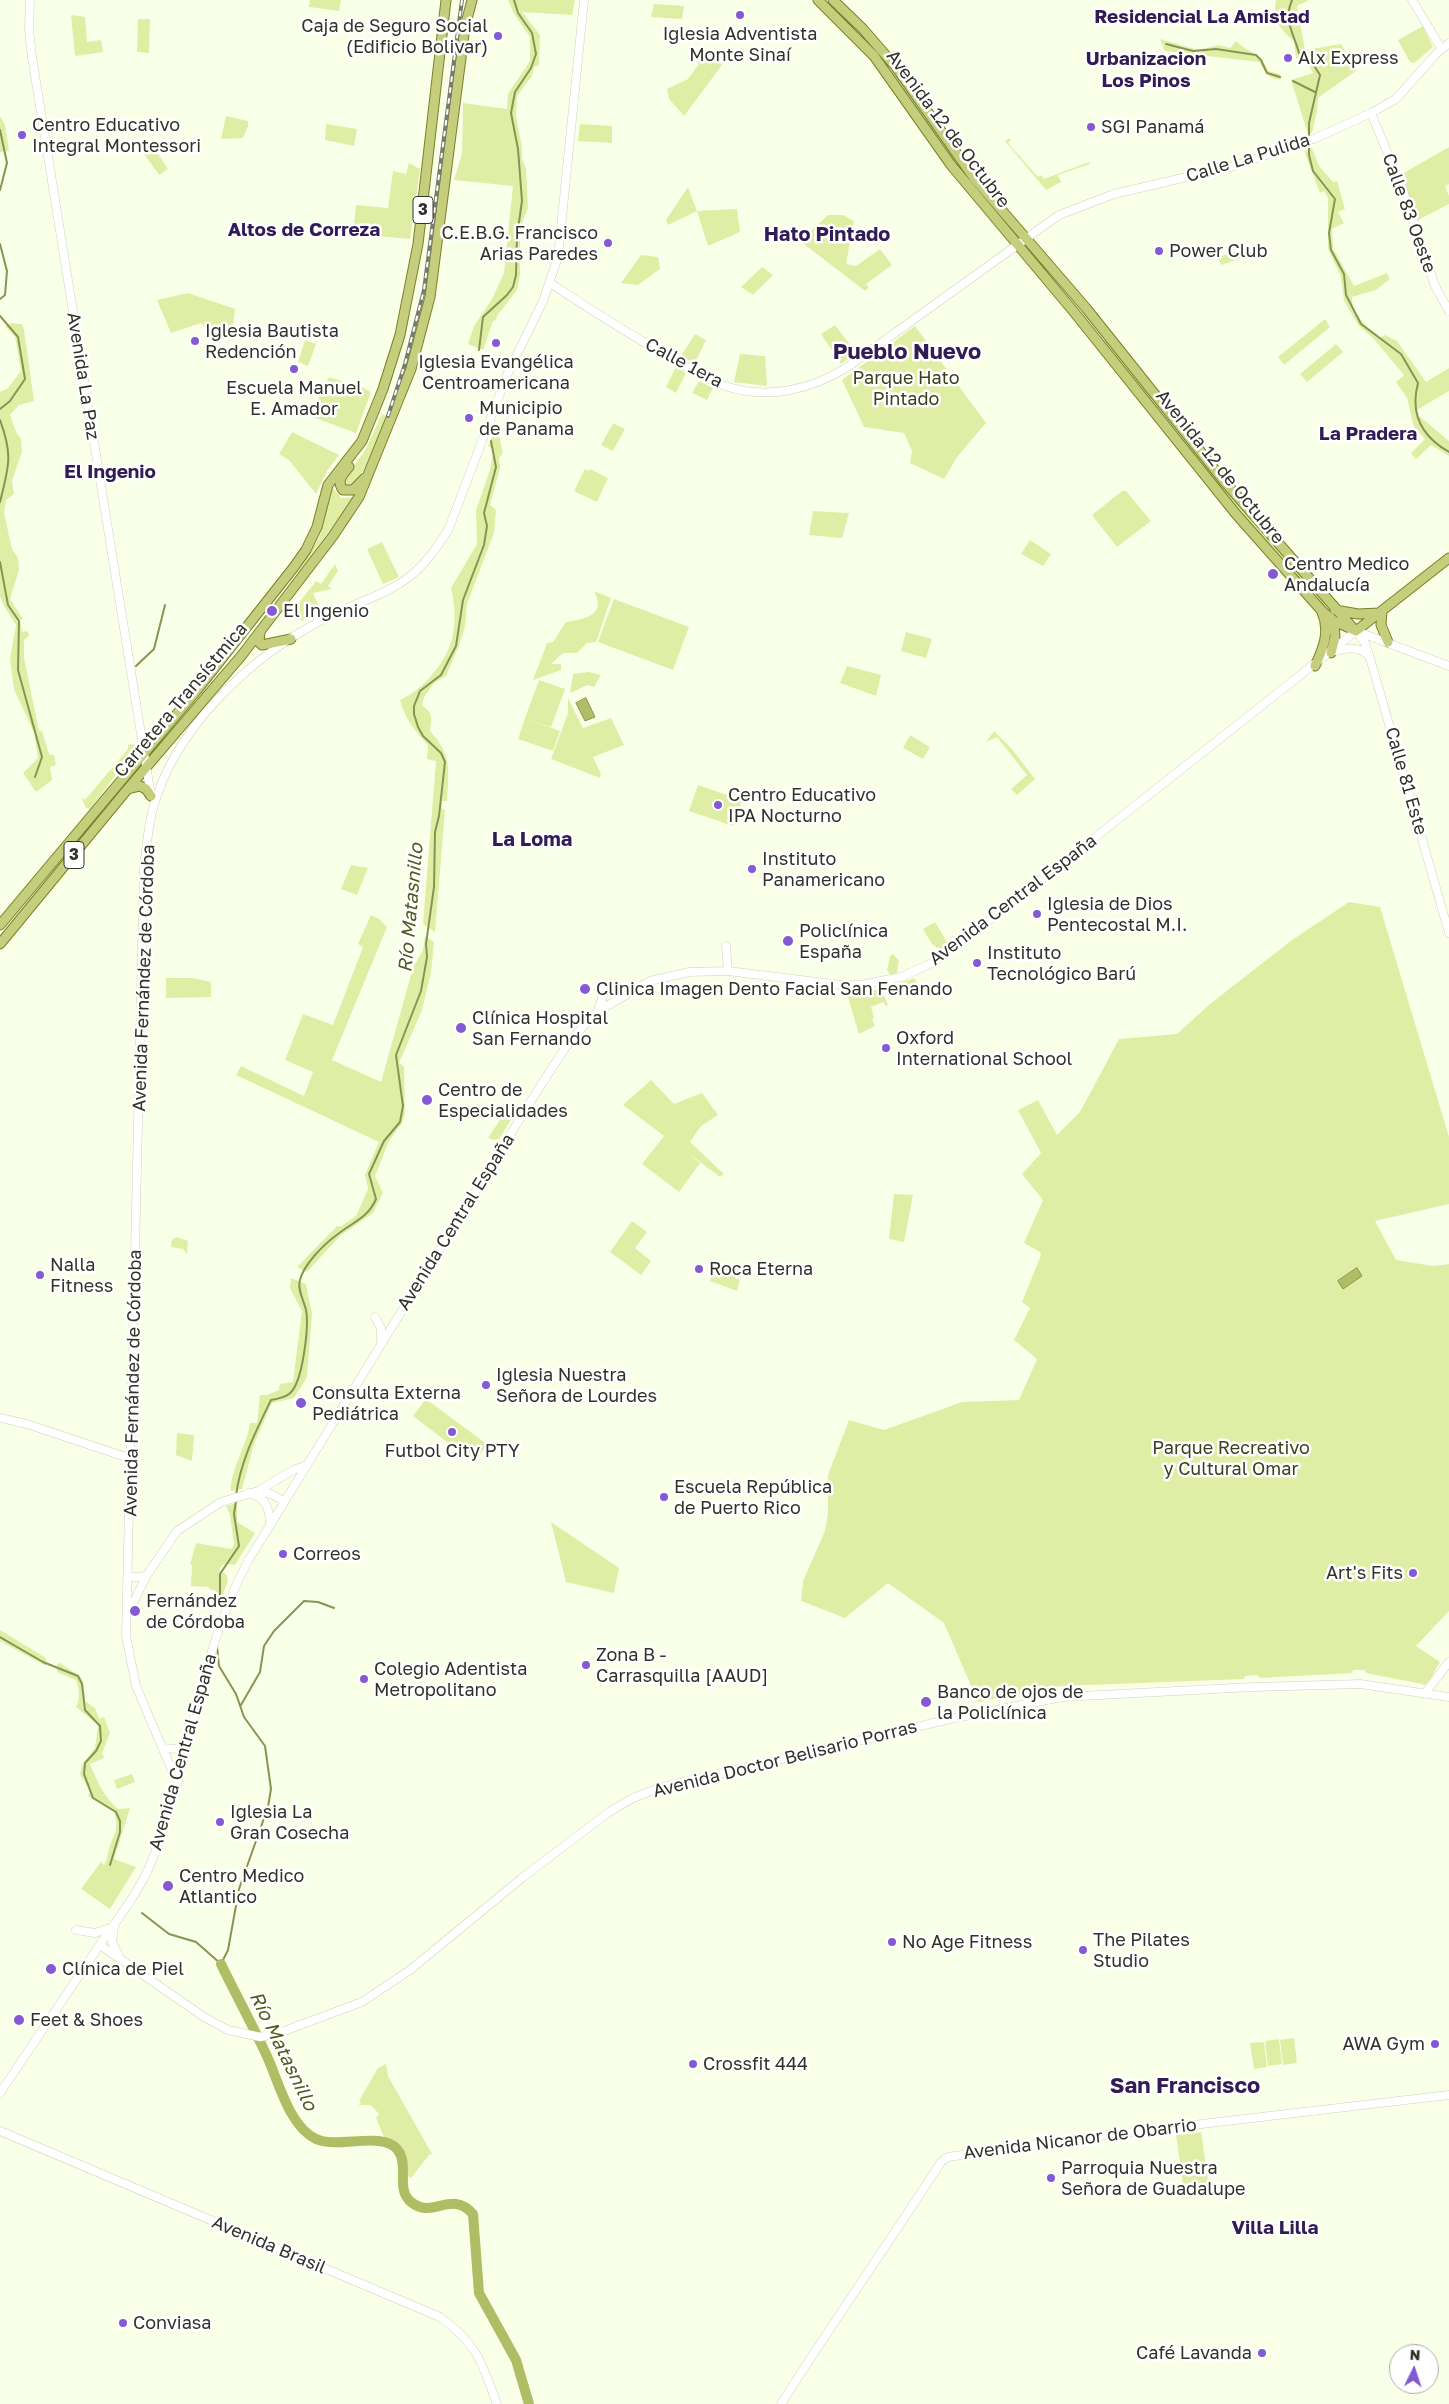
<!DOCTYPE html>
<html>
<head>
<meta charset="utf-8">
<style>
  body { margin:0 }
  #map { position:relative; width:1449px; height:2404px; overflow:hidden; background:#faffe8; font-family:"Golos Text",sans-serif }
  canvas { display:block }
  .north { position:absolute; left:1389px; top:2344px; width:50px; height:50px; box-sizing:border-box; background:#fff; border:1px solid #adadaa; border-radius:50%; rotate:4deg; font-size:14px; font-weight:700; line-height:20px; text-align:center; color:#31332a }
  .north::after { content:''; display:block; margin:auto; width:18px; height:22px; background:#8459d2; clip-path:polygon(50% 0,100% 100%,50% 72%,0 100%) }
</style>
</head>
<body>
<div id="map">
<canvas width="1449" height="2404"></canvas>
<div class="north">N</div>
</div>
<script>
const ctx = document.querySelector('canvas').getContext('2d');
ctx.lineJoin = 'round';
function fill(path, color) {
  ctx.fillStyle = color;
  ctx.fill(path, 'evenodd');
}
function strokePath(path, color, width, dash) {
  ctx.strokeStyle = color;
  ctx.lineWidth = width;
  ctx.lineCap = dash ? 'butt' : 'round';
  ctx.setLineDash(dash || []);
  ctx.stroke(path);
}
function write(font, color, halo, rows, align = 'center') {
  ctx.font = font + ' "Golos Text",sans-serif';
  ctx.lineWidth = 5;
  ctx.setLineDash([]);
  ctx.textBaseline = 'middle';
  ctx.strokeStyle = halo;
  ctx.fillStyle = color;
  for (const [text, x, y, turn = 0] of rows) {
    ctx.save();
    ctx.translate(x, y);
    ctx.rotate((+turn || 0) * Math.PI / 180);
    ctx.textAlign = isNaN(turn) ? turn : align;
    if (halo) ctx.strokeText(text, 0, 0);
    ctx.fillText(text, 0, 0);
    ctx.restore();
  }
}
const green = new Path2D(`
  M310,0h31l-2,11 -30,-4z
  M508,0h67l-3,15 -50,-3 18,23 -1,30 -5,2 -2,9 -15,20 -1,20 6,31v11l4,11 2,39 -6,15 -2,16v36l-3,15 -20,26 -1,4 -3,1 -10,29 -15,-6 6,-18 18,-27 12,-26 9,-87 -59,-6 8,-27 1,-50 44,6 1,-15 22,-33v-24l-16,-23z
  M1276,0h33l-12,6 8,44 36,-6 16,26 -39,28 -1,13 -5,22 -4,1 -17,-54 22,-7 -8,-14 -9,-1 -2,-17c-15,-12 -21,-22 -18,-41z
  M654,4l30,2 -2,13 -31,-2z
  M71,15l14,2 2,25 14,-2 2,12 -28,4z
  M138,19h12l-1,34 -12,-1z
  M1423,26l10,21 -19,16 -4,-1 -12,-22z
  M1160,39l38,11 21,-5 11,3 6,-7c15,14 22,9 32,30l11,3 3,5c-13,2 -17,-7 -23,-17l-94,-11z
  M705,49l5,7 12,9 -38,51 -15,-17 -2,-10 21,-10 11,-15 -9,-10z
  M0,116l5,9 4,26 -9,1z
  M226,116l22,5v5l-5,12 -22,1z
  M326,124l31,5 -3,17 -29,-6z
  M580,124l32,2v17l-34,-2z
  M1010,138l1,2 -3,3 30,34 3,-2 3,4 45,-17 1,2 -32,11 3,7 -15,8 -41,-49z
  M149,140l19,29 -9,6 -20,-28z
  M1449,147v37l-4,2 4,10v8l-33,17 -14,-47z
  M1312,148l7,18 14,16 4,-1 8,28 -7,3 6,11 -12,6 1,19 21,38 33,-13 3,6 -14,11 -24,7c-1,17 16,31 29,40l4,-2 12,6 29,41 23,-14v23l-32,19 1,5 31,26v15l-18,-11 -15,14 -5,-6 14,-14 -11,-12 -7,-29 -11,-16 8,-7 -30,-36 -15,-13 -15,-25 -3,-24 -13,-28v-51l-4,-7 -4,2 -16,-42z
  M409,163l11,6 -10,70 -57,-5 3,-29 32,3 5,-37 13,3z
  M688,187l9,24 40,-2 3,23 -32,14 -11,-35 -29,14 -2,-5z
  M828,215h15l11,6 -8,43 10,2 24,-17 12,16 -26,19 3,4 -4,3 -65,-50z
  M1240,250l2,8 -21,7 -3,-8z
  M641,255l17,2 2,12 -22,16 -17,-2z
  M762,267l11,8 -20,20 -12,-8z
  M188,293l47,16 -2,16 -26,5 -6,-7 -30,10 -14,-33z
  M1325,319l5,8 -46,38 -6,-8z
  M12,323l10,1 2,6 10,71 -15,4 -9,10 6,17 5,7 1,13 -10,29 2,13 -8,6 -2,13 8,36 6,9 1,12 -9,29 13,20 -3,1 2,12 6,-1 1,5 -5,4v18l15,73h3l7,23 5,1 2,10 -6,2 2,13 -16,12 -13,-19 15,-15 -4,-25 -20,-44 -4,-30 6,-34 -12,-19 -4,-10v-204l8,-4 13,-17 -6,-34 -10,-11z
  M835,325l21,28 -15,11 -20,-30z
  M915,326l71,97 -29,34 -13,22 -34,-16 2,-12 -8,-18 -40,-6 -22,-47z
  M695,334l11,6 -11,23 -14,-7z
  M1106,339l46,57 -2,6 -47,-60z
  M305,340l11,4 -8,22 -10,-4z
  M1336,344l7,8 -36,30 -7,-8z
  M740,354l25,2 2,30 -33,-4z
  M676,367l10,6 -10,20 -10,-6z
  M329,377l26,9 3,-1 13,7 -15,41 -46,-17z
  M699,381l14,7 -6,12 -15,-7z
  M382,414l8,3 -31,62 -7,5 -7,2 -2,-7 22,-28z
  M613,423l12,6 -12,22 -12,-6z
  M495,430l3,2 5,21 -4,5 1,10 -10,37 6,5 -2,23 -27,71 -2,23 -6,19 -13,30 -12,7 -10,14 -2,8c11,8 10,13 8,26 22,24 19,38 17,70h-5v8l3,1 -10,122 -12,-8 13,-163 -9,-2 1,-14c-13,-14 -23,-26 -28,-45 22,-9 46,-38 52,-61 4,-16 3,-35 -1,-51l26,-44 -1,-34 14,-40 3,-16 -1,-6 -4,-2z
  M292,432l47,23 -12,16 -11,23 -27,-34 -10,-6z
  M585,469l4,2 1,-2 18,9 -11,24 -23,-11z
  M333,488l8,10 13,-1 -60,82 25,-41z
  M1225,490l99,112 3,8 -104,-117z
  M1122,491h4l25,30 -34,26 -25,-32z
  M813,511l36,2 -7,25 -33,-3z
  M1030,540l21,14 -8,12 -22,-12z
  M382,542l17,35 -16,7 -16,-35z
  M335,564l3,7 -10,15 4,3 -19,4 8,18 -19,10 -11,-8 25,-32 5,3z
  M594,591l17,7 -15,44 -9,1 -10,10h-14l-12,11h10v6l-28,10 14,-37 6,-1 13,-20c18,-3 41,-6 28,-31z
  M614,599l75,28 -16,43 -75,-28z
  M906,632l26,7 -6,19 -25,-7z
  M847,666l34,9 -5,21 -36,-13z
  M589,672l12,3 -7,12 -6,-2 -18,8 3,-19z
  M539,680l26,9 -14,38 -26,-9z
  M568,698l15,30 28,-10 13,27 -31,12 8,17 -1,4 -49,-19 17,-46z
  M525,718l35,13 -7,20 -35,-12z
  M994,731l18,18 23,30 -18,16 -6,-6 16,-14 -30,-38 -11,5z
  M910,735l20,12 -7,12 -20,-11z
  M134,744l-2,13 -8,7 -34,45 -4,-1 -5,-11 4,3 43,-51v-4z
  M698,785l44,15 -9,26 -44,-15z
  M351,865l17,3 -11,27 -16,-6z
  M1349,902l31,5 69,230v67l-74,17 21,39 37,6 16,-2v347l-33,35 24,16 -13,23 -61,-12 -1,-3h-12l-1,3 -92,5 -3,-3 -12,1 -1,3 -183,7 -83,16 -34,-79 -56,-40 -43,35 -44,-17 2,-20 22,-50 3,-18v-38l21,-55 35,10 78,-28 57,-2 18,-41 -23,-19 16,-32 -8,-6 19,-47 -1,-3 -16,-9 19,-43 -21,-26 19,-21 -23,-43 20,-10 19,35 23,-23 39,-73 58,-5 33,-30 82,-64z
  M371,915l8,4 8,8 -55,133 49,22 32,-114 10,-18 2,-14 9,6 -3,31 -9,37 -23,53 5,3 1,48 -3,9 -13,18 -14,35 8,17 -10,20 -33,23 -33,36 -10,-5 40,-41 3,1 16,-11 12,-27 -3,-14 14,-33 -143,-67 5,-9 63,30 9,-24 -28,-12 18,-46 30,11 30,-78 -5,-3z
  M935,922l13,22 -8,6 -8,-6 -9,-15z
  M893,954l6,7 -2,12 -7,2 -3,-5 3,-14z
  M166,978h27l18,4v15l-45,1z
  M914,978l3,5 -25,12 -2,-5 2,-4z
  M881,989l7,16 -2,1 -3,-4 -12,5 3,11 -2,1 3,7 -16,8 -12,-40z
  M651,1080l23,24 28,-11 16,22 -17,11 -11,16 34,32 -4,3 -33,-25 13,11 -21,29 -37,-28 22,-28 -41,-31z
  M505,1112l8,4 -13,22 -6,2 -6,-2z
  M894,1194l19,1 -9,47 -15,-3z
  M632,1221l15,11 -12,16 16,13 -10,14 -31,-23z
  M176,1237l12,4 -1,13 -4,-5 -12,-2 1,-7z
  M724,1264l11,4v10l5,2 -3,11 -27,-10 5,-14z
  M291,1278l15,6 6,30 -5,63 -13,21 -22,5 -18,41 -12,45 -11,2c-1,-22 16,-45 19,-68h7l3,-28h7l12,-5 1,-6 13,-2 9,-71 -12,-23z
  M426,1399l62,46 -15,17 -60,-46z
  M177,1433l17,2 -2,26 -16,-6z
  M237,1503v19l18,11 -20,32 -12,-1 -4,6 7,4 2,7 -8,20 -4,-10 -7,-2v-2l-18,-1 1,-21 -2,-1 6,-21 35,6 3,-4 -4,-31 -4,-8z
  M551,1522l68,46 -5,25 -48,-11z
  M0,1630l46,28v8l-46,-25z
  M60,1663c24,17 23,8 25,38l10,7 4,11 5,-2 6,16 -8,20 2,5 -14,6c7,17 14,33 28,45l12,-1 -16,51 22,8 -26,42 -29,-20 20,-27 3,3c4,-5 3,-10 5,-16 4,-16 11,-17 5,-37l-26,-16 2,-4 -10,-18 2,-9 13,-17 3,-23 -22,-18c4,-9 4,-17 0,-27l-19,-8v-8z
  M132,1774l3,8 -18,7 -3,-9z
  M1294,2038l3,25 -14,2 -3,-25z
  M1279,2039l3,25 -14,2 -3,-25z
  M1264,2042l3,25 -13,2 -4,-26z
  M386,2064l2,12 44,78 -3,1 -18,23 -9,-6c-1,-19 -5,-15 -14,-28 -5,-7 -8,-18 -12,-26l3,-4 -8,-9h-13l3,-2 -2,-2 19,-33z
  M1201,2132l9,63 -25,3 -9,-63z`);
const water = new Path2D(`
  M586,698l9,19 -10,4 -9,-18z
  M1357,1268l5,8 -19,13 -5,-8z`);
const stream = new Path2D(`
  M1292,0c-9,20 2,34 7,53l9,3 12,19 -11,48v15
  M1166,44l27,7 23,-2 40,6 5,5 6,13 13,4
  M1293,81l22,11
  M0,130l7,33 -7,27
  M1309,143v12l4,16 22,28 -6,34 2,17 13,24 2,21 15,29 40,30 17,29c-8,30 3,53 31,69
  M0,244l7,27 -2,24 -5,4
  M0,316l18,21 7,42 -15,22 -10,8
  M479,350l4,-33 24,-22 6,-8 3,-12 1,-39 5,-35 -4,-52 -7,-36 4,-21 16,-24 5,-14 -4,-21 -14,-20 -4,-13
  M0,420c13,35 9,46 0,82
  M0,562l8,43 11,16 -1,49 24,87 -7,20
  M136,666l18,-17 11,-44
  M236,1496c4,-34 20,-65 35,-96 6,-1 14,-3 18,-6 14,-10 20,-68 17,-84 -2,-9 -9,-21 -6,-30 4,-16 24,-36 38,-46 15,-12 30,-16 38,-35l-7,-25 15,-33 16,-19 3,-16 -7,-51 25,-64 6,-34 -1,-13 8,-57 1,-55 4,-16 6,-54 -4,-9 -18,-17 -5,-9 -4,-13v-8l6,-15 21,-16 15,-29 7,-46 21,-55 3,-19 -3,-13 12,-46 -5,-26
  M220,1601v-27l19,-28 -5,-32 2,-13
  M0,1637l43,25 35,14 4,8 3,26 15,16 1,15 -5,10 -11,12 -1,11 9,24 23,14 4,9v11l-10,33
  M241,1705l19,-33 4,-26 10,-15 30,-30 14,1 16,6
  M142,1913l27,21 27,8 25,22 7,-14 11,-61 29,-82 3,-18 -6,-43 -21,-29 -8,-23 -17,-28 -2,-20`);
const river = new Path2D(`
  M221,1964c14,29 30,58 44,88 13,26 23,74 51,87 21,10 66,-8 81,10 13,15 -2,40 14,53 22,18 40,-13 62,12l6,79 37,67 13,44`);
const secondary = new Path2D(`
  M30,0l-1,30 3,27 119,739
  M1412,0l29,48
  M1371,113l30,72 34,101 14,25
  M550,283c37,24 73,48 111,69 20,11 41,26 64,34 42,14 87,4 124,-20l210,-151 55,-21 120,-28 82,-28 55,-25 25,-14 40,-45 13,-11
  M1356,631l9,12 5,15 79,275
  M1356,631l93,35
  M1336,651c12,-3 23,-5 33,5
  M726,946l2,25
  M600,985l13,5 19,1
  M598,1011l4,-12 -2,-14
  M375,1317l6,11v13
  M0,1418l27,6 96,32 8,1
  M258,1491l35,-21 14,-5
  M248,1493c17,4 21,13 22,30
  M128,1577h13l6,-2 30,-44 44,-29 37,-11 13,3 13,7
  M128,1613l19,-38
  M1426,1692l23,-30
  M162,1748l17,1 8,-5
  M178,1780l-5,-7 -37,-87 -10,-50 18,-768c2,-18 4,-38 8,-56 21,-83 98,-155 172,-193 60,-30 88,-27 125,-91l58,-153 36,-74 15,-44 26,-257
  M114,1927l-2,15 7,14
  M76,1930l19,3 15,-5
  M100,1945l104,72 24,13 32,7 16,-3 86,-32 48,-32 112,-92 87,-66 24,-14 26,-10 291,-69 112,-22 191,-10 107,-3 89,13
  M0,2093c33,-49 66,-98 99,-147 18,-26 40,-54 52,-83 40,-98 47,-208 97,-302l286,-465 31,-48 21,-25 12,-12 52,-30 39,-9 39,-1 113,14h20l40,-8 33,-15 106,-81 316,-250
  M0,2131l440,186c38,28 41,44 57,87
  M781,2404c52,-82 108,-161 160,-242l7,-5 134,-19 367,-43`);
const primary = new Path2D(`
  M818,0l56,56 77,109 123,147 162,202 86,97 12,10 22,10
  M833,0l30,29 33,38 78,111 112,130 138,173 128,146
  M349,467c-6,7 -13,14 -6,23h10l12,-12
  M1335,610l23,4 21,-1
  M1382,611l-1,14 7,17
  M1356,631l93,-73
  M260,632l-1,10 3,3 29,-6
  M1331,653l4,-16 -1,-16
  M1315,666c9,-19 15,-35 7,-54
  M128,789l12,-3 6,3 5,7
  M0,925l197,-235 97,-123 12,-17 11,-23 11,-42 34,-44 21,-52 17,-54 18,-91 28,-244
  M0,944l126,-153 116,-136 91,-119 26,-39 52,-128 19,-72 35,-270 7,-27`);
const rail = new Path2D(`
  M388,416l17,-52 19,-74 38,-290`);
const markers = [
  [740,15,5,"#8459d2"],
  [498,36,5,"#8459d2"],
  [1288,58,5,"#8459d2"],
  [1091,127,5,"#8459d2"],
  [22,135,5,"#8459d2"],
  [608,243,5,"#8459d2"],
  [1159,251,5,"#8459d2"],
  [195,341,5,"#8459d2"],
  [496,343,5,"#8459d2"],
  [294,369,5,"#8459d2"],
  [469,418,5,"#8459d2"],
  [1273,574,6,"#8459d2"],
  [272,611,6,"#8459d2"],
  [718,805,5,"#8459d2"],
  [752,869,5,"#8459d2"],
  [1037,914,5,"#8459d2"],
  [788,941,6,"#8459d2"],
  [977,963,5,"#8459d2"],
  [585,989,6,"#8459d2"],
  [461,1028,6,"#8459d2"],
  [886,1048,5,"#8459d2"],
  [427,1100,6,"#8459d2"],
  [699,1269,5,"#8459d2"],
  [40,1275,5,"#8459d2"],
  [486,1385,5,"#8459d2"],
  [301,1403,6,"#8459d2"],
  [452,1432,5,"#8459d2"],
  [664,1497,5,"#8459d2"],
  [283,1554,5,"#8459d2"],
  [1413,1573,5,"#8459d2"],
  [135,1611,6,"#8459d2"],
  [586,1665,5,"#8459d2"],
  [364,1679,5,"#8459d2"],
  [926,1702,6,"#8459d2"],
  [220,1822,5,"#8459d2"],
  [168,1886,6,"#8459d2"],
  [892,1942,5,"#8459d2"],
  [1083,1950,5,"#8459d2"],
  [51,1969,6,"#8459d2"],
  [19,2020,6,"#8459d2"],
  [1435,2044,5,"#8459d2"],
  [693,2064,5,"#8459d2"],
  [1051,2178,5,"#8459d2"],
  [123,2323,5,"#8459d2"],
  [1262,2353,5,"#8459d2"]
];
const shields = [
  [423,210,20],
  [74,855,20]
];
const shieldNames = [
  ["3",423,210],
  ["3",74,855]
];
const poiNames = [
  ["Caja de Seguro Social",488,26,"right"],
  ["(Edificio Bolivar)",488,47,"right"],
  ["Iglesia Adventista",740,34,"center"],
  ["Monte Sinaí",740,55,"center"],
  ["Alx Express",1298,58],
  ["Centro Educativo",32,125],
  ["Integral Montessori",32,146],
  ["SGI Panamá",1101,127],
  ["C.E.B.G. Francisco",598,233,"right"],
  ["Arias Paredes",598,254,"right"],
  ["Power Club",1169,251],
  ["Iglesia Bautista",205,331],
  ["Redención",205,352],
  ["Iglesia Evangélica",496,362,"center"],
  ["Centroamericana",496,383,"center"],
  ["Escuela Manuel",294,388,"center"],
  ["E. Amador",294,409,"center"],
  ["Municipio",479,408],
  ["de Panama",479,429],
  ["Centro Medico",1284,564],
  ["Andalucía",1284,585],
  ["El Ingenio",283,611],
  ["Centro Educativo",728,795],
  ["IPA Nocturno",728,816],
  ["Instituto",762,859],
  ["Panamericano",762,880],
  ["Iglesia de Dios",1047,904],
  ["Pentecostal M.I.",1047,925],
  ["Policlínica",799,931],
  ["España",799,952],
  ["Instituto",987,953],
  ["Tecnológico Barú",987,974],
  ["Clinica Imagen Dento Facial San Fenando",596,989],
  ["Clínica Hospital",472,1018],
  ["San Fernando",472,1039],
  ["Oxford",896,1038],
  ["International School",896,1059],
  ["Centro de",438,1090],
  ["Especialidades",438,1111],
  ["Nalla",50,1265],
  ["Fitness",50,1286],
  ["Roca Eterna",709,1269],
  ["Iglesia Nuestra",496,1375],
  ["Señora de Lourdes",496,1396],
  ["Consulta Externa",312,1393],
  ["Pediátrica",312,1414],
  ["Futbol City PTY",452,1451,"center"],
  ["Escuela República",674,1487],
  ["de Puerto Rico",674,1508],
  ["Correos",293,1554],
  ["Art's Fits",1403,1573,"right"],
  ["Fernández",146,1601],
  ["de Córdoba",146,1622],
  ["Zona B -",596,1655],
  ["Carrasquilla [AAUD]",596,1676],
  ["Colegio Adentista",374,1669],
  ["Metropolitano",374,1690],
  ["Banco de ojos de",937,1692],
  ["la Policlínica",937,1713],
  ["Iglesia La",230,1812],
  ["Gran Cosecha",230,1833],
  ["Centro Medico",179,1876],
  ["Atlantico",179,1897],
  ["The Pilates",1093,1940],
  ["Studio",1093,1961],
  ["No Age Fitness",902,1942],
  ["Clínica de Piel",62,1969],
  ["Feet & Shoes",30,2020],
  ["AWA Gym",1425,2044,"right"],
  ["Crossfit 444",703,2064],
  ["Parroquia Nuestra",1061,2168],
  ["Señora de Guadalupe",1061,2189],
  ["Conviasa",133,2323],
  ["Café Lavanda",1252,2353,"right"]
];
const streetNames = [
  ["Avenida 12 de Octubre",948,129,53],
  ["Calle La Pulida",1248,158,-17],
  ["Calle 83 Oeste",1409,213,70],
  ["Calle 1era",684,363,28],
  ["Avenida La Paz",83,376,81],
  ["Avenida 12 de Octubre",1220,467,51],
  ["Carretera Transístmica",181,700,-50],
  ["Calle 81 Este",1406,781,74],
  ["Avenida Central España",1013,900,-37],
  ["Avenida Fernández de Córdoba",144,978,-88],
  ["Avenida Central España",456,1222,-58],
  ["Avenida Fernández de Córdoba",133,1383,-89],
  ["Avenida Central España",183,1752,-74],
  ["Avenida Doctor Belisario Porras",785,1759,-14],
  ["Avenida Nicanor de Obarrio",1080,2139,-7],
  ["Avenida Brasil",269,2245,23]
];
const parkNames = [
  ["Parque Hato",906,378],
  ["Pintado",906,399],
  ["Parque Recreativo",1231,1448],
  ["y Cultural Omar",1231,1469]
];
const neighbourhoodNames = [
  ["Residencial La Amistad",1202,17],
  ["Urbanizacion",1146,59],
  ["Los Pinos",1146,81],
  ["Altos de Correza",304,230],
  ["La Pradera",1368,434],
  ["El Ingenio",110,472],
  ["Villa Lilla",1275,2228]
];
const waterNames = [
  ["Río Matasnillo",411,908,-85],
  ["Río Matasnillo",283,2051,64]
];
const quarterNames = [
  ["Hato Pintado",827,235],
  ["La Loma",532,840]
];
const districtNames = [
  ["Pueblo Nuevo",907,352],
  ["San Francisco",1185,2086]
];
fill(green, '#e0eea5');
fill(water, '#afbd65');
strokePath(water, '#899453', 1);
strokePath(stream, '#899453', 2);
strokePath(river, '#afbd65', 10);
strokePath(secondary, '#ced3bd', 9);
strokePath(primary, '#778327', 11);
strokePath(secondary, '#fff', 8);
strokePath(primary, '#c4ce7c', 9);
strokePath(rail, '#787b6d', 4);
strokePath(rail, '#fff', 2, [5.5]);
for (const [x, y, r, color] of markers) {
  const dot = new Path2D();
  dot.arc(x, y, r, 0, 2 * Math.PI);
  ctx.fillStyle = color;
  ctx.fill(dot);
  strokePath(dot, '#fff', 2);
}
for (const [x, y, w] of shields) {
  const box = new Path2D();
  box.roundRect(x - w / 2, y - 13.5, w, 27, 4);
  ctx.fillStyle = '#fff';
  ctx.fill(box);
  strokePath(box, '#31332a', 1);
}
write('bold 16px', '#31332a', null, shieldNames);
write('18px', '#31332a', '#fff', poiNames, 'left');
write('18px', '#31332a', '#fff', streetNames);
write('18px', '#3a401b', '#fff', parkNames);
write('bold 19px', '#321c56', '#fff', neighbourhoodNames);
write('italic 19px', '#525b1c', '#fff', waterNames);
write('bold 20px', '#321c56', '#fff', quarterNames);
write('bold 22px', '#321c56', '#fff', districtNames);
</script>
</body>
</html>
